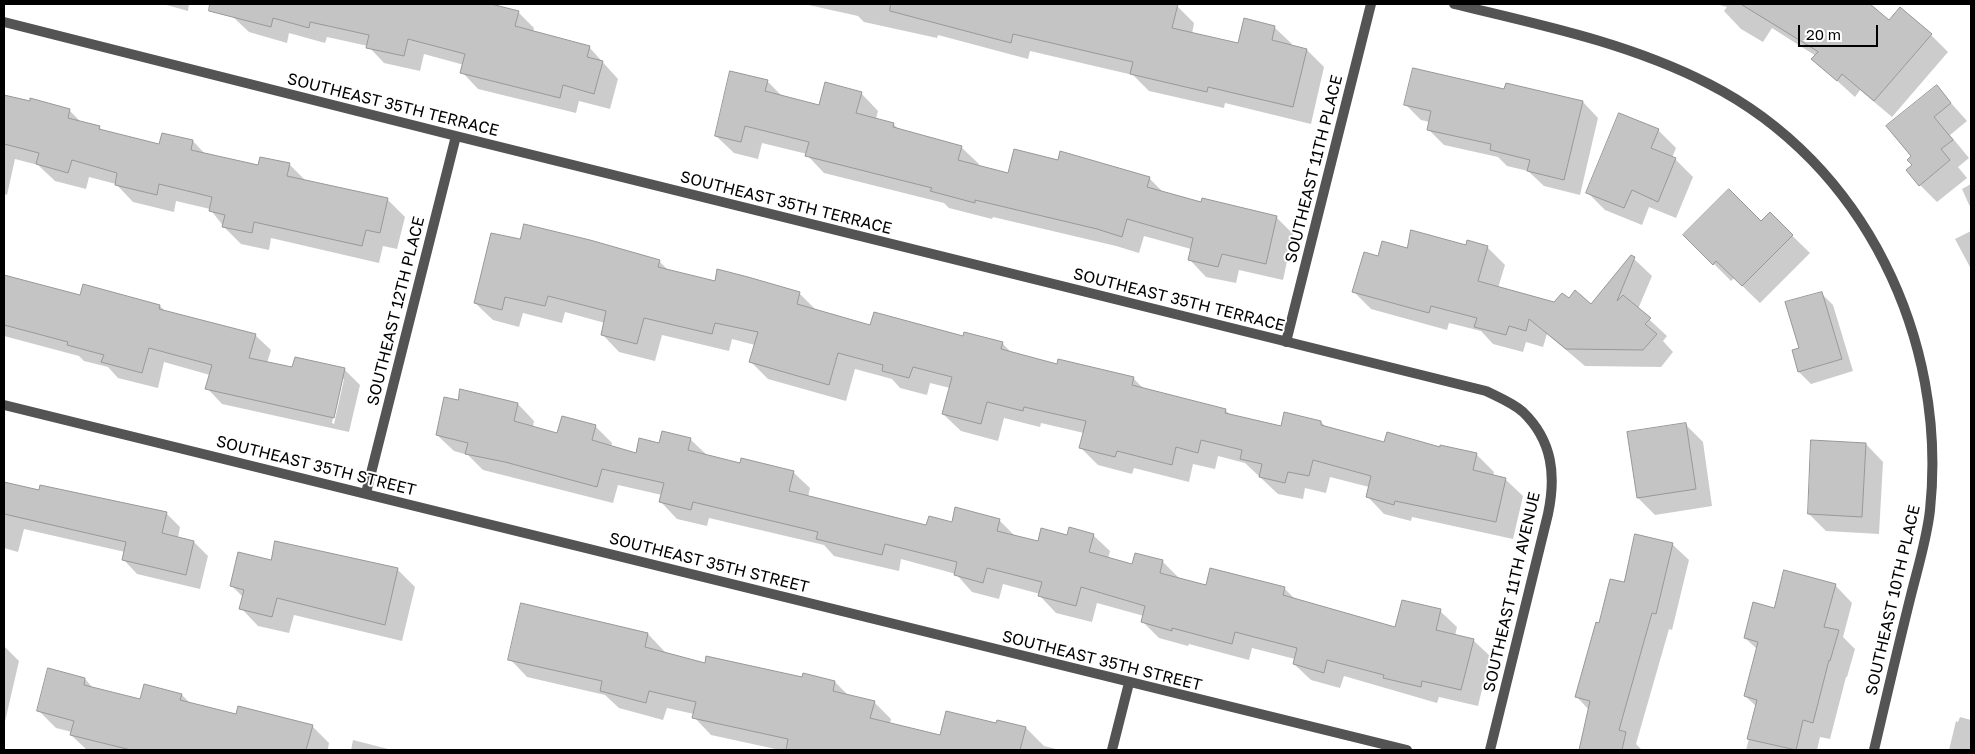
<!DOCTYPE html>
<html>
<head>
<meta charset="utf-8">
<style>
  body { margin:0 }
  #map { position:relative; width:1975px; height:754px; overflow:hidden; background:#fff; font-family:"Golos Text",sans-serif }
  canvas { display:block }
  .frame { position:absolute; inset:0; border:5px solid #000; pointer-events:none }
  .scale { position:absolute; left:1798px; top:25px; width:80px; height:22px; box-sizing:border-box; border:2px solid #000; border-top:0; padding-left:6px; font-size:15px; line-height:18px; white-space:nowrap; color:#000; -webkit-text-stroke:4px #fff; paint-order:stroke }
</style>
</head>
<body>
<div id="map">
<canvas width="1975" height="754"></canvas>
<div class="frame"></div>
<div class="scale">20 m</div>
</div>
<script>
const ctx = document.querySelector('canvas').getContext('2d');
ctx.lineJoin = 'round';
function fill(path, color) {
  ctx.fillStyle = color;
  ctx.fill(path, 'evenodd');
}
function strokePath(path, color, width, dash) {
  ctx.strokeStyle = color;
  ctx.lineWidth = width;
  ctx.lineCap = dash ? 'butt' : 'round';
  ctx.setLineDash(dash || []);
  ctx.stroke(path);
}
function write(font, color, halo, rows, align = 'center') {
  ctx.font = font + ' "Golos Text",sans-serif';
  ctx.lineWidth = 4;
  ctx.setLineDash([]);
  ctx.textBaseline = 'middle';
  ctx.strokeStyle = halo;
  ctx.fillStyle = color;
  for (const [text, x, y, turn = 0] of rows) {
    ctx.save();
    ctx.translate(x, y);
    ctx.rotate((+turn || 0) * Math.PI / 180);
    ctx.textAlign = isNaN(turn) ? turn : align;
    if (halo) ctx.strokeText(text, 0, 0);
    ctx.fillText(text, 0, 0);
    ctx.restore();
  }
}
const shadow = new Path2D(`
  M163,4h26l-1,7z
  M236,4h250l32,8 16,16 -1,4 56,15 29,32 -8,30 -31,-8 -3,12 -98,-24 -16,-17 2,-7 -40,-11 -4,17 -36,-8 -16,-17 -41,-9 -2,6 -36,-10 -2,10 -38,-11 -17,-16z
  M804,4h365l8,2 17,17 -2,11 47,11 35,-18 18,17 -1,2 16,4 17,17 -13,57 -86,-21 -1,5 -75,-17 -16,-16 -103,-24 -2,8 -90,-24 -1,3 -73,-16 -6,-6z
  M1716,4h152l21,18 42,13 17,17 -56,65 -32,-27 -5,7 -42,-38 3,-3 -44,-28 -9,14 -22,-13 -17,-18 3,-4z
  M767,81l16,16 37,9 41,-13 17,18 -2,8 17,5 7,6 61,17 18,17 -1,2 31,8 50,-13 90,17 14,14 39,11 74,14 17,17 -10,46 -44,-10 -3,13 -30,-6 -17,-18 2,-10 -47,-13 -5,17 -23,-7 -123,-29 -1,2 -43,-11 -5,-5 -120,-30 -17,-18v-1l-45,-11 -4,16 -24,-6 -18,-17z
  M1936,86l31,35 -17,14 19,23 -11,9 9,11 -30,24 -17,-17 -7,-28z
  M1505,91l78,11 15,16 -18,77 -36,-9 -16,-15 -21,-5 -9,-9 -54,-12 -16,-16 2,-7 -9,-2 -15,-15z
  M4,96l27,6v-2l39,11 12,12 17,4 5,5 56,14 33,-5 13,14 53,12 30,-3 18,18 80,17 18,18 -8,32 -14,-3 -4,17 -108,-25 -2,12 -28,-6 -17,-17 -14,-18 -34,-8 -2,11 -41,-10 -17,-18 -27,-7 -3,12 -31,-8 -17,-16 -23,-6 -8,36 -3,-1z
  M1658,130l18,18 -4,10 3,1 18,18 -17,41 -27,-11 -7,18 -37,-15 -17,-17z
  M1971,184v25l-9,-20z
  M1770,214l40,39 -50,50 -26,-25 -3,3 -46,-46 76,-12z
  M1971,231v38l-16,-30z
  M521,241l138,20 10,10 46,11 84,11 18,18 54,16 131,16 10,10 46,12 75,13 11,11 81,21 7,6 50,12 39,-6 6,6 58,16 56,4 35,6 18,18 -1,4 12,3 18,17 -10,43 -101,-22 -1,4 -27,-7 -17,-18 2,-9 -39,-10 -4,16 -21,-5 -2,11 -25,-5 -33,-31 -27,-7 -3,13 -22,-5 -4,18 -55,-14 -2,6 -34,-9 -17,-17 3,-15 -43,-10 -1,4 -36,-9 -6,23 -37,-10 -18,-17 7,-26 -20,-5 -3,12 -27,-7 -8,-9 -37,-10 -9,32 -78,-22 -17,-17 4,-17 -23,-6 -3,12 -67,-16 -7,26 -36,-9 -17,-18 3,-11 -40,-11 -3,11 -39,-10 -4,14 -26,-7 -18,-17z
  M1467,247h20l18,18 -7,23 57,15 14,-3 22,5 40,-49 21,20 -14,33 29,27 -4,5 10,11 -12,15 -76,-1 -38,-32 -4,13 -17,-5 -3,10 -30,-8 -12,-13 -32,-8 -2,7 -76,-21 -17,-17 25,-35 28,-8z
  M4,276l77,21 79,9 6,6 89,23 16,15 -4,13 26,6 52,1 15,15 -11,47 -127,-28 -15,-16 3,-13 -46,-13 -6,26 -40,-10 -10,-11 -24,-6 -5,-5 -75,-20zM341,379h3l-10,45 -2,-1z
  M1821,293l12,12 20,66 -42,13 -12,-12 -6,-21 8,-2z
  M461,391l57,13 16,17 -1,6 25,7 37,-8 17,17 -1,4 26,7 23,-10 30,-5 18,17 33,8 52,8 17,16 -2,9 119,29 72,-6 17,17 22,6 30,-6 25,-2 17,16 -2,8 25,6 3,-11 27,8 16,16 27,9 78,1 13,13 99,27 44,-17 17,16 -2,9 18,4 17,16 -12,50 -39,-9 -2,6 -93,-27 -4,12 -29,-8 -17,-16 1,-5 -43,-11 -3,12 -60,-16 -1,2 -29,-8 -17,-17 2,-5 -47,-13 -5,19 -36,-9 -16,-17v-2l-37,-10 -4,15 -27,-7 -16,-18 -55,-15 -2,12 -65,-15 -10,-11 -115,-27 -2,8 -30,-7 -16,-17 1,-7 -44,-10 -5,18 -130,-33 -15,-15 -14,-4 -17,-16 22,-33z
  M1685,424l18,18 9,64 -57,9 -17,-17z
  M1866,444l17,18 -4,72 -53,-3 -17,-17z
  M4,483l36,9 126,21 14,14 -2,11 16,4 14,14 -8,33 -63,-15 -14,-15 2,-7 -101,-23 -6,23 -14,-4z
  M276,543l122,27 17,17 -13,54 -108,-26 -5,18 -31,-7 -17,-18 2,-11 -11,-11 39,-25z
  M1672,544l17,16 -17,70 -3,-1 -33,115 6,6h-62l9,-40 -12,-13 23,-72 25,-41z
  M1835,585l17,18 -9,34 12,12 -8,28h-1l-16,62 -10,-2 -3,13h-71l11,-43 -12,-11 12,-47 -12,-11 30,-29z
  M648,634l17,18 -1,1 42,11 129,18 14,14 25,6 17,17 -1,5 51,12 56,-11 1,-4 28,7 18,18 16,4h-280l-69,-15 -17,-18v-3l-27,-6 -4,12 -44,-12 -14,-13 -78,-18 -17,-18z
  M4,646l15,15 -15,65z
  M49,670l36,9 9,10 47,12 41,-6 9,9 46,12 75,10 17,17 -1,6 2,1h-243l-16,-15 1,-3 -16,-4 -17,-17z
  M1960,717l11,3v30h-22l7,-29 2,1z
  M353,740l39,10h-41z`);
const building = new Path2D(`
  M210,4h281l28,7 -4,15 75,20 -3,11 16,4 -9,33 -31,-9 -3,13 -100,-25 5,-19 -57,-15 -4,17 -38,-8 3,-13 -59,-13 -1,6 -36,-10 -2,9 -62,-16z
  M891,4h287l-6,24 66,15 6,-25 31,8 -3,14 35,9 -14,58 -85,-20 -1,5 -77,-18 3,-12 -120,-28 -2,9 -121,-32z
  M1741,4h129l19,16 11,-13 32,27 -58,67 -32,-27 -5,7 -26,-22 7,-7z
  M1413,68l91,21 2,-6 77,18 -19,79 -37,-9 3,-11 -40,-10 1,-6 -64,-14 4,-19 -27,-6z
  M730,71l38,9 -3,11 54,14 6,-23 37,10 -6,21 38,10 -1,4 69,19 -4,14 50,13 6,-24 44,11 2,-9 90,26 -3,10 54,15 1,-4 75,18 -11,48 -44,-10 -4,13 -30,-7 5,-22 -66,-19 -5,18 -25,-8 -122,-29v3l-45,-12 2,-3 -127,-32 4,-14 -64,-16 -4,16 -26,-6z
  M1937,85l14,18 -17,14 19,23 -12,9 9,11 -31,26 -13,-16 6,-5 -5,-5 4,-4 -25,-30z
  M4,95l26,6v-3l40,11 -2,9 32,8 -1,3 60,15 3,-11 31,7 -2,10 67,15 2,-8 30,6 -3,13 101,22 -8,35 -14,-3 -4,16 -108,-24 -2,11 -30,-6 3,-12 -16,-4 3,-14 -53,-13 -2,11 -42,-10 2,-12 -45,-13 -4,13 -32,-9 3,-11 -35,-9z
  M1619,113l40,16 -8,19 25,10 -18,44 -26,-12 -8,18 -38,-15z
  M1729,189l32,32 9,-9 23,23 -51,51 -26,-25 -3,4 -30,-30z
  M524,224l66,16 70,20 -2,7 57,14 2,-12 31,8 52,15 -3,12 73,21 4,-13 89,24 1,-4 39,10 -2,7 56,15 1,-5 76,18 -2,8 94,24 -1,4 56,13 3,-14 37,9v4l63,17 3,-10 53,15v-2l37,8 -4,17 33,8 -10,44 -101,-21 -1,4 -28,-8 5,-21 -58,-16 -4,16 -21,-4 -3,11 -26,-6 3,-13 -22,-5 2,-9 -41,-10 -3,13 -22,-6 -4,18 -55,-14 -2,6 -36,-9 7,-27 -62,-14 -1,4 -36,-9 -6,22 -39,-10 10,-37 -39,-10 -4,11 -27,-7 1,-6 -45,-12 -9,32 -80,-23 9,-30 -43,-9 -3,11 -68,-16 -7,26 -36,-9 5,-24 -58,-15 -3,10 -40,-9 -3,13 -28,-7 17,-70 29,6z
  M1411,230l55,15 1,-5 21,6 -10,35 76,21 8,-9 7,5 6,-8 16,14 40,-49 4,2 -18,44 6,-6 28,23 -6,6 12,10 -14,16 -77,-1 -37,-30 -3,12 -17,-5 -3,9 -32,-8 3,-9 -46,-12 -2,7 -77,-21 12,-40 14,4 4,-15 25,7z
  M4,275l76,20 3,-11 77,21 -1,4 97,25 -7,24 43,9 3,-10 50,11 -11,50 -129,-29 7,-24 -63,-17 -7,25 -41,-11 3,-7 -37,-10 1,-3 -64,-17z
  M1822,292l20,67 -44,13 -6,-22 7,-2 -14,-46z
  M460,389l58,14 -4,18 43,12 5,-17 34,9 -4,15 44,13 3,-15 20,5 3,-12 29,7 -3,12 52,13 1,-5 53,13 -5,20 137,34 3,-9 23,6 3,-15 45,12 -3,12 41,10 3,-13 26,7 2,-8 25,7 -5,18 43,12 3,-11 28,7 -3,13 46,12 4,-17 75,19 -2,8 112,32 7,-27 39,9 -5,21 38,9 -13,51 -39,-9 -1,6 -38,-9 1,-3 -57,-15 -3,13 -31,-9 4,-16 -62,-16 -3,12 -60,-16v3l-31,-9 4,-16 -64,-19 -5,19 -38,-10 4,-14 -55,-14 -4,15 -29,-8 3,-13 -72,-18 -3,11 -66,-16 2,-7 -125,-30 -2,8 -32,-8 5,-19 -62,-14 -5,18 -92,-25 -40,-8 3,-11 -32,-8 8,-38 14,3z
  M1686,423l10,66 -59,9 -10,-66z
  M1811,440l55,3 -4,74 -54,-3z
  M4,482l35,8 1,-5 127,27 -5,21 32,8 -8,34 -64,-15 4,-18 -122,-28z
  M1635,534l38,9 -17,71 -4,-1 -33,117 7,2 -4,18h-43l11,-49 -15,-4 21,-75 3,1 11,-44 14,3z
  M275,541l123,27 -13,57 -108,-27 -5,19 -33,-8 5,-19 -14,-4 8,-34 33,8z
  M1784,570l52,14 -12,43 15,3 -9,31 -1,-1 -16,63 -10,-3 -7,30 -49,-11 10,-39 -13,-4 14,-54 -14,-4 9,-36 21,6z
  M521,603l127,30 -3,14 60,16 1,-7 96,21 1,-4 32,8 -2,10 42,10 -5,17 70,17 6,-24 50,12 1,-3 29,7 -6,23h-234l2,-11 -96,-21 4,-16 -47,-11 -3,12 -46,-12 2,-10 -94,-21z
  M48,668l37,10 -1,7 56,14 4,-15 38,10 -2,6 56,14 2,-8 75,19 -7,25h-175l-61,-15 4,-14 -37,-10z`);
const minor = new Path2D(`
  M1454,4c87,21 175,39 255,80 155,79 239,255 221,426 -3,28 -12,57 -19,85 -13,52 -25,104 -37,155
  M4,22l452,114 1030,255c12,6 27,12 37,21 30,29 33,64 25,102l-58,236
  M1286,342l85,-338
  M4,405l1403,345
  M366,493l90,-357
  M1112,750l17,-67`);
const streetNames = [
  ["SOUTHEAST 35TH TERRACE",393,105,14],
  ["SOUTHEAST 11TH PLACE",1314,169,-76],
  ["SOUTHEAST 35TH TERRACE",786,203,14],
  ["SOUTHEAST 35TH TERRACE",1179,300,14],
  ["SOUTHEAST 12TH PLACE",396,311,-76],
  ["SOUTHEAST 35TH STREET",316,466,14],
  ["SOUTHEAST 35TH STREET",709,563,14],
  ["SOUTHEAST 11TH AVENUE",1512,592,-77],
  ["SOUTHEAST 10TH PLACE",1893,600,-77],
  ["SOUTHEAST 35TH STREET",1102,661,14]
];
fill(shadow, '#0003');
fill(building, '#c4c4c4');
strokePath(building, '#989898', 1);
strokePath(minor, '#545454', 10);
write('16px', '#000', '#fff', streetNames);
</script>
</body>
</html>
